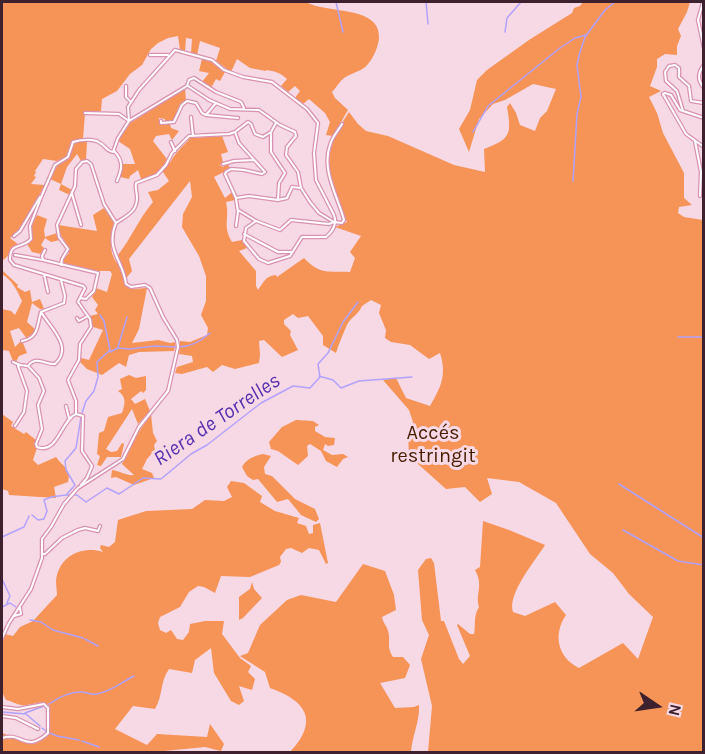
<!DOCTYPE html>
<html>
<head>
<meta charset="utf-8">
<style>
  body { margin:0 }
  #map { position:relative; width:705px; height:754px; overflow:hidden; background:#f7d8e5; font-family:Karla,sans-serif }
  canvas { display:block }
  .frame { position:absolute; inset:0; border:3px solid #3d212e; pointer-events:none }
  .north { position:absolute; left:627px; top:676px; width:60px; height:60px; -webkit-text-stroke:4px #f7d8e5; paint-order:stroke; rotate:103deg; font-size:16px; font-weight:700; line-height:24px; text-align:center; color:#3d212e }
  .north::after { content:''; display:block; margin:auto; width:21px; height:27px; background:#3d212e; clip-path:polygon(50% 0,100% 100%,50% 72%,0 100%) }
</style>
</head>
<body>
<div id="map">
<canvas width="705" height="754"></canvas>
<div class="frame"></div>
<div class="north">N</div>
</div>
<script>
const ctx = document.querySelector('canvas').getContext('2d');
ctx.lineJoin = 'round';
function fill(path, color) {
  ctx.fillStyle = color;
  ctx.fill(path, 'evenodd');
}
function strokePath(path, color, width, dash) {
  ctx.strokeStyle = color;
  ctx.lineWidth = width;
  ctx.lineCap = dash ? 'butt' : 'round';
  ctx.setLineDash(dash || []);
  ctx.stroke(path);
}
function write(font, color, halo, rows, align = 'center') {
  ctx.font = font + ' Karla,sans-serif';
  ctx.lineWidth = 6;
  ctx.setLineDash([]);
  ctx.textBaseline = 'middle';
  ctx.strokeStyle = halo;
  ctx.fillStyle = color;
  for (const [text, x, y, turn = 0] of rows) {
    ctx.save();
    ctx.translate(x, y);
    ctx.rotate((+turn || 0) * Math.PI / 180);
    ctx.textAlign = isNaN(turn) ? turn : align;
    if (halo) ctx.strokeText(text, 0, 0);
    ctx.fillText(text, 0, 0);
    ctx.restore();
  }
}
const green = new Path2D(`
  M2,2h304c20,12 75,3 73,36 -1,9 -5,19 -11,26 -5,7 -17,9 -24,14 -5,4 -8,10 -12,14l3,6 13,12 -15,26 -7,-1 4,-13 -5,-9 -16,-14 -6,5 -8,-6 5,-7 -5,-5 -7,6 -7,-6 6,-7c-6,-6 -12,-8 -21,-9v1l-16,-3 -13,-9 -6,13 -15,-11 4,-13 -20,-7 -3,14 -6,-1 1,-15 -6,-1 -1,14 -5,-2 -2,-14 -10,2 -10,5 -7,6 -9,16 -12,9 -13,17 -15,8 -1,12 -16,2 -2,26 -11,3 -6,15 -9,4 -14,-2 -8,12 1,1 -2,4 2,1 -5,7 14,1 -2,4 -23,41 -10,8 9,7 -7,2 -3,8 -7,6z
  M583,2h107l-3,10 -9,17 3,7 -4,10v9l-12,-1 -8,5v8l-7,19 11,5 -12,6 8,16 6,20 21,40v25l8,7 -13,2 -1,6 6,4 19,3v532h-275l4,-46 -11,-47 8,-24 -7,-15 -4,-50 8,-11 5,-1 3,5 7,58h3l15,38 4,5 7,-8 -13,-31 1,-1 12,10h4c2,-10 -1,-17 5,-27 -4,-14 5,-21 -4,-37l5,-3 3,-46 26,9 36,15c-10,16 -38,49 -32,67l12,4 30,-14 11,13c-13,19 -9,42 13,53l44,-25 15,16 15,-42 -24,-23 -16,-21 -23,-19 -34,-51 -37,-21 -32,-4 5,16 -12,8 -15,-15 -19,2 -37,-33 -1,-24 5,-10 -4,-12 -26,-30 13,-2 10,20 24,8c11,-19 17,-31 10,-53l-11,6 -19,-14 -19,-3 -6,-4 1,-8 -7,-17 2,-8 -10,-5 -9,6c-3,8 -12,12 -15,19 -4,9 -8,18 -11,28l-13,-8v-9l-15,-20 -10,2 -5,-4 -9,6v4l7,7 -1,4 8,15 -16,7 -18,-17 -5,1 1,14 -1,8 -24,6 -13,-4 -9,7 -6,-5 -25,7 -7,-1 2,-6 16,-5 -1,-6 -13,-2 1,-13 10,1 17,-7 1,-7 -7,-13 5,-14v-25l-7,-20 -17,-29 1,-13 9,-17 -2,-16 -61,78 3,12 -8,10 2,5 5,3 16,-1 -8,41 -7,14 26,-3 12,3 6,-1 -2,9 -35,1 -10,3 -3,12 -7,-4 -17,12 -15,-6 -7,-7 1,-4 8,2 14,-30 -10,-3 -3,-11 8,-2 -3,-4 3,-5 -6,-8 4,-9 11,4 5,-18 -2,-3h-13l-33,-7 -1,-4 6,-7v-5l-9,-14 -2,-9 39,6 -4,-16 11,-7 10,15c-3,14 -6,30 4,41l1,-5 -1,-4c14,-18 20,-35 35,-53l-5,-10 10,-2 11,-9 -8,-12 -11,9 -9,1 -3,-9 -8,6 -1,3 -9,-2 3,-13h12l-5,-15 -12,-8 12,-18 55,-34 1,11 -6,4 -6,17 -9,1v-3l-6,-1v6h11l1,4 8,3 -7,9 -3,-6 -13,2 -3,5 17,22c5,-11 13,-16 20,-25l32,-2 6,16 -7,2 2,8 -3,3 3,2 5,-3 2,5 -16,8 11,21 7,-6 3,8 -9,2c4,18 -4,23 6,40l10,-2 5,8 -8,3 17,20v15l2,4c6,-8 7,-14 18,-15l1,2 27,-19c16,17 24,13 46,14l5,-14 -5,-6 11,-16 -26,-9 12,-5c-20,-46 -28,-66 2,-110l9,12 8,7 22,5 66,29 31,7 -1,-23c26,-10 28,-14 23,-42l3,-4 6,10 4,12 15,6 5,-13 7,-7 9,-22 -23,-5 -28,16 -12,4 -14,15 -10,33 -10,-23 11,-19 7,-30 10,-10 42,-30 43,-27 2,-5 6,-2z
  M202,59l11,3 12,10 -5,9 -4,-2 -5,9 -9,-6 7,-9 -10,-2z
  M78,142h9l-1,18 -5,1 -4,-7 -10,13 -6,17 11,6 -2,5 -11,-5 2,-6 -11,-5 8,-15 11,-7 4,-13z
  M37,215l10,4 -3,11 1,7 12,-4 3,7 -9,2 -6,-4 -4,7 3,3 -3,6 -9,-2 -5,-8 6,-6 -2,-11z
  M2,270l16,15 -1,2 8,5 5,-2 2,12 8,-3 4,10h-4l-8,-6 -5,19 9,8 -9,9 -8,-11 -9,3 5,16 5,-5 3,1 4,10 -8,3 -3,6 -3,-1 -4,-10 -7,-1v-41l9,2 4,4 7,-14c-5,-11 -10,-21 -20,-27z
  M129,375l7,3 10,-2v14l-3,3 -2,-2 -10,8 4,5 10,-5 5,12 -12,13 -6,-15 -26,40 5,3 6,-1 5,-8 2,1 -3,13h-14l-6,9 -4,-1 3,-9 -3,-2 2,-21 5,-2 4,-14 14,-4c3,-9 5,-16 -4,-22l4,-2 -2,-10z
  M2,414l11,8 -2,4 13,8 2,-2 10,8 1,8 -4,12 5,5 18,-8c6,9 16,12 12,25l-14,5 2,11 -47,-3 -1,-4 -6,-2z
  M151,414l2,19 4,8 -3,4 1,5 -8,9 -5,10 10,4 2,5 -20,7 -18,-8 -5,1 1,-8c8,1 15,6 22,5l-12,-11 12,-25z
  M296,420l17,1 6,4 -4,2v4l10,6 10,1 -1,7 -6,1 -3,-2 -2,6 9,5 11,-1 5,3 -5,2 -6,8 -11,-6 -5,-10 -11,-7 -3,2 1,10 -10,9 -20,-14 -7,-2 -2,-7 13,-15z
  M263,454l8,2 -7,11 1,7 7,2 23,23 20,10 4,10 -3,3 -15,-7 -13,-16 -11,3 -19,-23 -5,1 -6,-4 -5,-9c4,-8 12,-11 21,-13z
  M231,481l13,2 18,13 -2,6 15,9 24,7 -2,5 9,3 3,8 4,-1v-8l7,-2 8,40 -2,1 -7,-14 -10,-2 -7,5 -11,-5 -5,1 -6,8 1,5 -2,3 -29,12 -29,-1 -6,17 -11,-6 -6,-1 -9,6 -9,15 -20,10 -2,6 2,7 6,3 5,-3 6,9 6,1 6,-8 1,-8 15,-3h19l-2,13 18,24 11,8 -3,6 7,7 -3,11 -13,-4 5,15 -5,4 -8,-4 -17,-28 -3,-25 -16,12 -3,13 -23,-4c-9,12 -6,27 -14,40l-22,-3 -18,23 32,16 10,-11 50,3 3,-13 14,20 -3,7 -16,-4 -51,5h-152v-19c21,6 25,16 44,0l4,-26c-9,-10 -18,0 -29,-2 -5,-1 -10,-4 -15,-5l-4,-8v-51l3,-7 8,2 7,-9 13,-6 24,-26c0,-6 -2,-14 0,-20 6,-21 27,-29 46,-23l-3,-4 1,-3 8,2 6,-5 3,-22 28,-9 46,-2 13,-9 19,1 8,-4 -5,-10z
  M363,564l22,7 9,24 2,15 -14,7c1,6 5,9 6,14 3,10 -2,15 5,26h10l7,8 -5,13 -25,5 15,25 19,-1 5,-2c1,16 -7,31 -8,47h-121c29,-31 17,-51 -20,-64l-5,-16 -25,-16 8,-3 12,-28 27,-25 14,-5 35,7z
  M252,582l2,7 8,9 -19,20 -4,2v-23l11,-8z`);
const stream = new Path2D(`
  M336,2l7,30
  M426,2l2,22
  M505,32l2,-14 14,-16
  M473,132l15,-26 72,-58 15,-10 11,-3
  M573,181l4,-67 4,-17 -4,-32 3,-13 5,-15 20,-27 10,-8
  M678,337h26
  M118,347l9,-30
  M179,347c11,0 23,-7 31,-14
  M110,352l8,-4 12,1 25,-3 21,1
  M319,376l14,4 8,8 18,-7 53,-4
  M82,413l4,-12 8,-10 4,-14 -1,-15 13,-12 -6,-29 -4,-6
  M619,484l85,54
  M66,495h11l9,7 21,-14 12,6 24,-16 18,1 30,-25 16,-9 54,-42 32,-17 17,2 10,-11 -2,-13 10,-11 15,-31 15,-20
  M32,515l6,5 6,-1 3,-8 -3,-11 7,-3 15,-2 9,-10 -9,-15 -1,-9 11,-13 5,-31
  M623,530l55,31 26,4
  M2,537l22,-10 5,-11
  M2,579l8,17 -3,7
  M2,607l8,-4 6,4
  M30,620l11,2 12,8 30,8
  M85,639l13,7
  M49,704c10,-7 22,-13 34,-12 5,1 9,3 14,2 15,-3 25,-12 37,-18
  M2,712l24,2 14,12
  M25,713l19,-7
  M42,728l4,3
  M50,733l7,3 22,4
  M82,741l17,6`);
const street = new Path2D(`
  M703,2l-5,18 6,28
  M150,55h18
  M704,65c-6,7 -7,15 0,23
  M126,86v11l5,5
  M187,86l2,-6 5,-2 22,14 25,10 3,6
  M188,86l21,14 21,9 29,1 21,15 15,7 1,4 -9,11 -1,8 12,17 3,16 9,14 9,11 15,9
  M683,111l-6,-20 -11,-10 -1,-9 4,-6 6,-1 4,3v9l10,9 2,15 13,2
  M85,113l34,1 10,7
  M206,115l32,3
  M206,115l10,-12
  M191,117l2,19
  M704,118l-24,-8 -9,-15 -6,-2 -2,1 23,40 18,13
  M129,121l-1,-14 11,-17 36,-40 37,10 12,10 19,7 29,5 35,27 11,14 -4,30 2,27 18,35c3,8 -1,16 -8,22h-24l-12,19 -22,7 -9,-4 -15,-18 2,-13 10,-7 24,9 11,-10 38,4 5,-2 8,1 2,-3c-6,-23 -23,-50 -14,-75 2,-8 8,-14 12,-21
  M161,121v2l13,-1 8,-17 5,-4 9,2 6,10 4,2
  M235,132l4,11 26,29 -3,2 -18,-4 -13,-1 -5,3 -1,2 11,24 13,-2 29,4
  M271,132v20l14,21 -6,10 -1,17 9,-2 5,-11 9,1
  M695,141l6,31 -1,24
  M171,142l4,9
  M114,151c10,10 8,18 3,30
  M223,164l11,-3 20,-1
  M72,194l9,31
  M236,199l2,13 -2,14
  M238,210l18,11
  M116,223c10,-7 21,-11 21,-25 0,-6 -2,-9 -1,-15l21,-8 9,-10 6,-12 17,-17 40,-2 6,-2 13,-10 3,2 4,10 8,3 8,-5 5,-9
  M244,234l34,18h15
  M14,236l6,-5 20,-34
  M45,250l-3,6 1,4 55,13 -4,18 -8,8 -6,-1
  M15,255l28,5
  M61,265l1,-6 6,-10 -9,-12 -2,-12 18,-39 1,-17 6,-7 5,-1 4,3 13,40 12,19
  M44,274l4,18
  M41,312l23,-9 1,-7 -4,-16
  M77,318l2,3 9,-5
  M22,341c17,-3 15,-16 19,-29
  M13,362l7,3
  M28,366l11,12 5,13 -6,14 4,24 -6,15 1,3c21,8 24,-27 39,-33
  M28,366c8,-11 18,-1 27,-2 19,-17 -5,-37 -14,-52
  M66,406l3,12
  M76,414v-13l-8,-21 11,-20 1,-16 11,-17 -1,-8 -12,-17 7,-14 -2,-2 -69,-21 -4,-5c0,-19 11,-10 21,-21l-1,-13 12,-31 13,-30 13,-8 5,-15c7,-2 20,-4 27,1 6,3 6,8 13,9l5,-14 11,-17 58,-35
  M76,414l7,2 -1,35 10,15 -5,12 -6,7
  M15,426l9,-14 3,-21 -9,-25 2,-1 8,1
  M78,488l45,-29 16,-32 29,-36 10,-44 -1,-7 -14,-23 -13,-29 -5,-3 -14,2 -5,-3c-3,-24 -21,-34 -10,-61
  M42,554h3l17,-16 16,-8 7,-2 13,3 2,-5
  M14,616l7,-2 -1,-6
  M2,638l7,-15 22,-34 11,-31v-19l9,-12 13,-23 13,-15
  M2,707l16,2 26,-5 4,4v25c-23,21 -26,-2 -46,5
  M2,716l14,2 22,11`);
const parkNames = [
  ["Accés",433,433],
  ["restringit",433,456]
];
const waterNames = [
  ["Riera de Torrelles",217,420,-34]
];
fill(green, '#f69356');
strokePath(stream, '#b1a2fc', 1.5);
strokePath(street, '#d992b2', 4.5);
strokePath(street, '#fff', 2);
write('20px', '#471d00', '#f7d8e5', parkNames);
write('italic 21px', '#5831b1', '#f7d8e5', waterNames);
</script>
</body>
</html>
